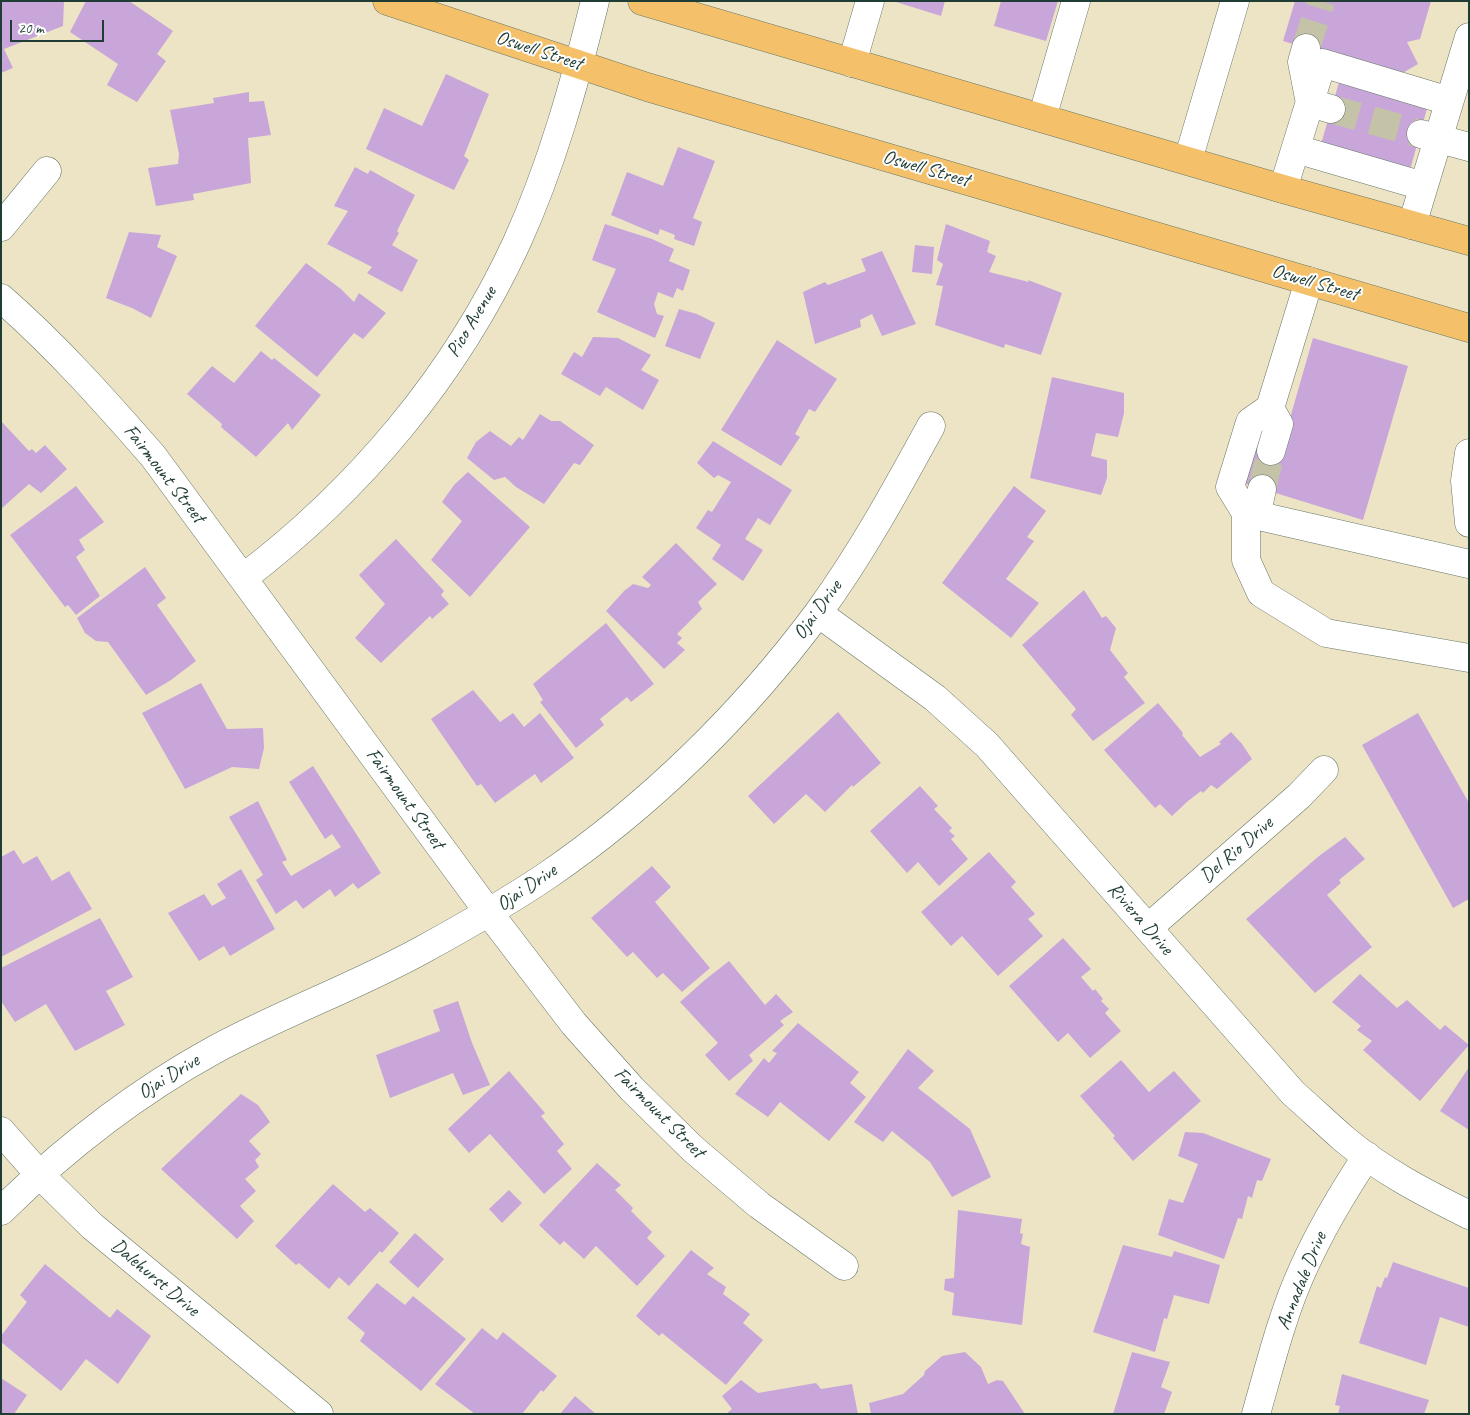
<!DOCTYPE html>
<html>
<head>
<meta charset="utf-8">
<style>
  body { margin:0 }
  #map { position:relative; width:1470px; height:1415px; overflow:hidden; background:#ede4c5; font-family:Caveat,sans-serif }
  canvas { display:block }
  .frame { position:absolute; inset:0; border:2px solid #1f3d34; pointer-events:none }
  .scale { position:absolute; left:10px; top:20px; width:94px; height:22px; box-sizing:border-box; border:2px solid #1f3d34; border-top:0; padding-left:6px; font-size:15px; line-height:18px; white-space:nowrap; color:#1f3d34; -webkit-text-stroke:4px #fff; paint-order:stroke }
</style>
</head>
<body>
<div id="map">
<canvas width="1470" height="1415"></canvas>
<div class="frame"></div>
<div class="scale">20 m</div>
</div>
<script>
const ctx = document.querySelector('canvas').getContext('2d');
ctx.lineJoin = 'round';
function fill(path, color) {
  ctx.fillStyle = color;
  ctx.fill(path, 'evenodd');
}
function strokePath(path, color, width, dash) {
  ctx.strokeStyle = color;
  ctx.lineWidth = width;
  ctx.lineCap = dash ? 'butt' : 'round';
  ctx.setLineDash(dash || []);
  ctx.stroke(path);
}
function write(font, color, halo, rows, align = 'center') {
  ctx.font = font + ' Caveat,sans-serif';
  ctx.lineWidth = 4;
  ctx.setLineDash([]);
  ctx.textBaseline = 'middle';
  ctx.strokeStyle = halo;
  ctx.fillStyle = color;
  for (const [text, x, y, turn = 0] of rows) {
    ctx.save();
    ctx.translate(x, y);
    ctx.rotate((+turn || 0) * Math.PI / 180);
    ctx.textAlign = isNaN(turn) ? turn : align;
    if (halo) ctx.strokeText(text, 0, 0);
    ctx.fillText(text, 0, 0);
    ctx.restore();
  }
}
const building = new Path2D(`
  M1,1h63l-1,25 -59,23 9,19 -12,5z
  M86,1h43l44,30 -16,23 9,7 -29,41 -30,-17 11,-21 -48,-32z
  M893,1h52l-4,15z
  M1001,1h57l-12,40 -52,-15z
  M1295,1h136l-11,38 -13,3 11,22 -24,14 -6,-5 -105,-32z
  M446,74l43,20 -25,62 5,4 -15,30 -88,-41 18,-41 38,18z
  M1340,79l88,26 -18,65 -89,-26z
  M249,92v10l15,-1 7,34 -23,3 3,45 -58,11 1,6 -38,6 -8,-38 30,-4 1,-10 -9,-44 44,-7 -1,-5z
  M678,147l37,14 -22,57 9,4 -8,24 -20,-7 1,-4 -15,-6 -2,6 -47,-20 16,-43 36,14z
  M355,167l13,7 2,-4 45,25 -18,36 2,2 -7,12 26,15 -16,32 -35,-19 5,-6 -45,-23 21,-33 -14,-5z
  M605,224l47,15 22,10 -5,12 21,9 -7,21 -6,-3 -4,10 -15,-6 -4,12 3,10 7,2 -9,22 -58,-26 19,-43 -24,-9z
  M946,224l44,17 -3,11 9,4 -7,16 40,10 -1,-2 34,13 -21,62 -36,-11 -1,4 -69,-23 8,-39 -7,-1 7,-21 -6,-4z
  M129,232l32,3 -4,12 20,9 -26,62 -19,-10 -26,-10z
  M915,245l19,2 -2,27 -20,-2z
  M882,251l34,73 -34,12 -10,-22 -12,6 1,7 -46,17 -12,-52 22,-10 3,3 38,-14 -5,-12z
  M306,263l35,26 13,13 5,-9 27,20 -23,26 -9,-6 -37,44 -62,-51z
  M679,309l18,5 18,9 -15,36 -35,-13z
  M593,337l25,1 33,17 -10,15 18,10 -16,30 -37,-23 -6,9 -39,-22 13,-22 8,5z
  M1313,338l95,28 -45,154 -123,-38 11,-38 29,9z
  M777,340l60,39 -22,33 -6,-3 -14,25 5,3 -19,29 -60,-36z
  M261,351l11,9 2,-2 47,37 -29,35 -4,-7 -32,34 -35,-30 1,-3 -35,-30 25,-28 22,17z
  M1052,377l72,16v20l-6,24 -22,-4 -5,23 16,4v18l-6,17 -71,-17z
  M540,414l11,7h9l34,24 -14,20 -6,-2 -30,41 -28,-17 -11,-10 -11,3 -27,-22 9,-16 14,-11 21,15 8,-9 4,3z
  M1,421l28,30 3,-2 4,4 9,-8 22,24 -26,24 -12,-9 -28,25z
  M713,441l79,49 -22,35 -12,-7 -13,21 18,11 -20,31 -31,-22 9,-14 -25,-17 12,-18 4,2 19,-30 -13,-7 -4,3 -17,-15z
  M468,472l62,55 -60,70 -39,-37 31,-39 -20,-19 12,-17z
  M76,486l28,36 -25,18 6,10 -9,7 24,39 -24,19 -8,-10 -3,2 -55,-72z
  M1014,486l32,25 -19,26 7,4 -28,38 33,24 -28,35 -69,-55z
  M396,539l48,52 -3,4 8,9 -17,15 -2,-3 -49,47 -26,-25 30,-34 -26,-29z
  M676,543l41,41 -19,18 4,7 -25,25 5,4 -5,5 8,7 -21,19 -58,-58 18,-20 9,-7 15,4 3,-3 -9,-8z
  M145,567l21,31 -9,7 39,56 -25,19 -25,15 -38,-53 -12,-1 -11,-8 -8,-15z
  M1084,590l18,28 4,-2 10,12 -6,22 18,23 -4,4 21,26 -52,38 -22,-26 5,-6 -54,-64z
  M606,623l48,61 -23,18 -4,-5 -27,22 4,6 -28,23 -36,-46 3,-2 -10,-16z
  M201,683l26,46 36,-1 1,20 -5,21 -27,-2 -47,22 -43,-76z
  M473,690l27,32 13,-9 11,14 16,-14 34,45 -33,25 -6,-9 -40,29 -14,-19 -4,2 -46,-67z
  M1158,703l25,30 -1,2 18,22 21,-13 -2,-2 12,-10 11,12 10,15 -35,30 -6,-4 -8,8 -2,-2 -13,10 -16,15 -12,-12 -5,4 -51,-58z
  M838,712l43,51 -28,24 -1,-2 -27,27 -19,-18 -32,30 -26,-28z
  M1418,713l51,90v96l-16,9 -91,-163z
  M313,766l68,107 -23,16 -5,-6 -18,14 -5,-8 -27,20 -7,-9 -20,14 -20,-34 7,-5 -34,-58 29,-16 29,59 -5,2 9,14 50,-29 -9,-13 -7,5 -36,-57z
  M920,786l18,20 -4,3 18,19 -3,3 6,5 -4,3 17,20 -29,27 -21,-24 -11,11 -37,-42z
  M1345,837l20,22 -26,21 2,3 -14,12 45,52 -57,46 -69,-74 73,-63z
  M14,850l9,14 14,-8 15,25 17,-10 23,38 -91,48v-100z
  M989,852l27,30 -5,5 24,27 -7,5 15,17 -45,40 -36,-40 -11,10 -30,-34z
  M652,866l19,21 -16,15 55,66 -28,24 -19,-19 -6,5 -24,-26 -6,5 -36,-39z
  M241,869l34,60 -45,27 -6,-10 -25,15 -31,-48 36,-19 8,12 14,-8 -9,-14z
  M100,918l33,59 -27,14 19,34 -50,26 -29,-47 -31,18 -14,-21v-33z
  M1063,938l28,31 -10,8 12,14 2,-2 8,10 -2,2 8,8 -4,4 16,18 -31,27 -22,-25 -10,9 -49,-56z
  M729,961l36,44 11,-11 17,18 -13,9 4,4 -35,30 4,6 -24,20 -24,-26 13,-12 -38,-41 26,-23z
  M1360,974l37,34 10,-8 33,30 5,-5 24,20 -49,56 -57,-51 9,-9 -15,-11 4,-4 -29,-24z
  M458,1001l14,42 18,42 -27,10 -10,-22 -63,25 -14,-43 64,-24 -7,-21z
  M798,1023l61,49 -9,11 16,14 -37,44 -49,-39 -12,15 -33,-23 29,-36 5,5 8,-10 -5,-2z
  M908,1049l26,22 -16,17 52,41 21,48 -39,20 -22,-35 -38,-31 -9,11 -29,-20z
  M1121,1060l28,32 25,-21 27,30 -68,60 -20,-23 2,-2 -35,-40z
  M1469,1067v63l-29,-19z
  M509,1071l36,42 -4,3 23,28 -7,7 15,18 -28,25 -54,-60 -21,19 -21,-24z
  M241,1094l17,11 12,17 -21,19 12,13 -6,6 4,7 -14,12 11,12 -16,15 14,15 -17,18 -76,-70z
  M1185,1132l18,1 68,26 -9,22 -5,-1 -5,18 -4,-2 -6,23 -4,-1 -14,41 -66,-24 11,-36 14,4 15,-39 -20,-8z
  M597,1163l24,22 -6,5 18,18 -2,3 21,21 -5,6 18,18 -28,30 -41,-40 -12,13 -20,-18 -4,4 -21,-20z
  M333,1184l32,28 5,-4 29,25 -17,20 -2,-2 -31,35 -10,-9 -10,12 -30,-26 -3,2 -21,-19z
  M509,1190l13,13 -20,20 -13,-14z
  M958,1210l64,9 -2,14 3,1 -2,10 9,3 -8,78 -70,-10 2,-22 -10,-3 1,-11 9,-1z
  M415,1233l29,26 -26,29 -29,-26z
  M1123,1245l49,12 2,-6 46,14 -11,39 -35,-9 -7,24 -3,-1 -9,34 -62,-20z
  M691,1250l23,18 -7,6 19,13 -3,7 27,20 -7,9 20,17 -37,45 -64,-52 -3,3 -23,-20z
  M1393,1262l76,26v39l-29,-10 -14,48 -67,-22 18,-57 4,2 4,-11 2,1z
  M45,1264l65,54 7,-9 34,27 -33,48 -32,-25 -25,32 -60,-49v-6l26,-34 -7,-7z
  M377,1283l28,22 8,-9 53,43 -45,52 -61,-50 5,-8 -18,-15z
  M482,1328l15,12 6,-8 54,44 -14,16 -2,-2 -19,24h-47l-40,-30z
  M965,1352l16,15 7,17 9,-4 6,1 22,33h-154l-2,-11 34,-9 21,-19 1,-4 17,-15z
  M1132,1352l38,10 -9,25 11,5 -8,22h-51z
  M1342,1374l87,26 -5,14h-86l2,-8 -5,-1z
  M1,1378l26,17 -13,19h-13z
  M741,1380l17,13 58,-10 5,6 31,-5 6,30h-132l6,-5 -10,-13z
  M575,1396l21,18h-36z`);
const minorTunnel = new Path2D(`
  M1306,48l15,-47
  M1331,109l90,25
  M1262,489l9,-38`);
const minor = new Path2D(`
  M1306,48l-4,14 8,41 21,6
  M852,63l18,-62
  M1042,118l34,-117
  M1421,134l48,13
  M1296,149l127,37
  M1188,160l47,-159
  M1283,189l39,-126 127,38
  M1412,225l57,-188
  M1,227l46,-56
  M1309,281l-39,127 -20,14 -20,65 16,26v47l15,33 65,40 143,25
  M1,298c56,49 103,102 152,158l336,457 85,111 58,65 61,60 66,56 85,61
  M1270,408l9,16 -8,27
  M1469,453l-4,28 4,42
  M1246,513l223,51
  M1246,513l13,-10 3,-14
  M243,578c116,-88 213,-203 274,-336 35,-77 58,-160 78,-241
  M818,613l117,85 52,47 306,348c17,15 34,31 51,46 38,32 81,54 125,76
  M1148,928l151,-132 25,-26
  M1,1131l38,43 53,52 227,188
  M1,1211c65,-64 133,-117 213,-161 68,-37 141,-63 208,-100 42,-23 84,-47 123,-73 104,-71 198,-163 273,-264 43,-59 78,-123 113,-187
  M1256,1414c14,-49 26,-99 47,-145 18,-40 40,-77 64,-113`);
const major = new Path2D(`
  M387,1l260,86 822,241
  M642,1l641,188 186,52`);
const streetNames = [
  ["Oswell Street",539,51,18],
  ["Oswell Street",926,169,16],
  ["Oswell Street",1315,283,16],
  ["Pico Avenue",472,322,-59],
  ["Fairmount Street",164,474,52],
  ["Ojai Drive",818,610,-54],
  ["Fairmount Street",405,799,54],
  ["Del Rio Drive",1237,850,-41],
  ["Ojai Drive",527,888,-34],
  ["Riviera Drive",1140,919,49],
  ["Ojai Drive",169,1077,-32],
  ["Fairmount Street",659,1113,45],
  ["Dalehurst Drive",155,1278,40],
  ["Annadale Drive",1302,1281,-68]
];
fill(building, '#c8a6da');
strokePath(minorTunnel, '#c4c3a8', 28, [28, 14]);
strokePath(minor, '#677767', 29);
strokePath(major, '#677767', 29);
strokePath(minor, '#fff', 28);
strokePath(major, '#f4c16a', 28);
write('20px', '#1f3d34', '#fff', streetNames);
</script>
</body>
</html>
